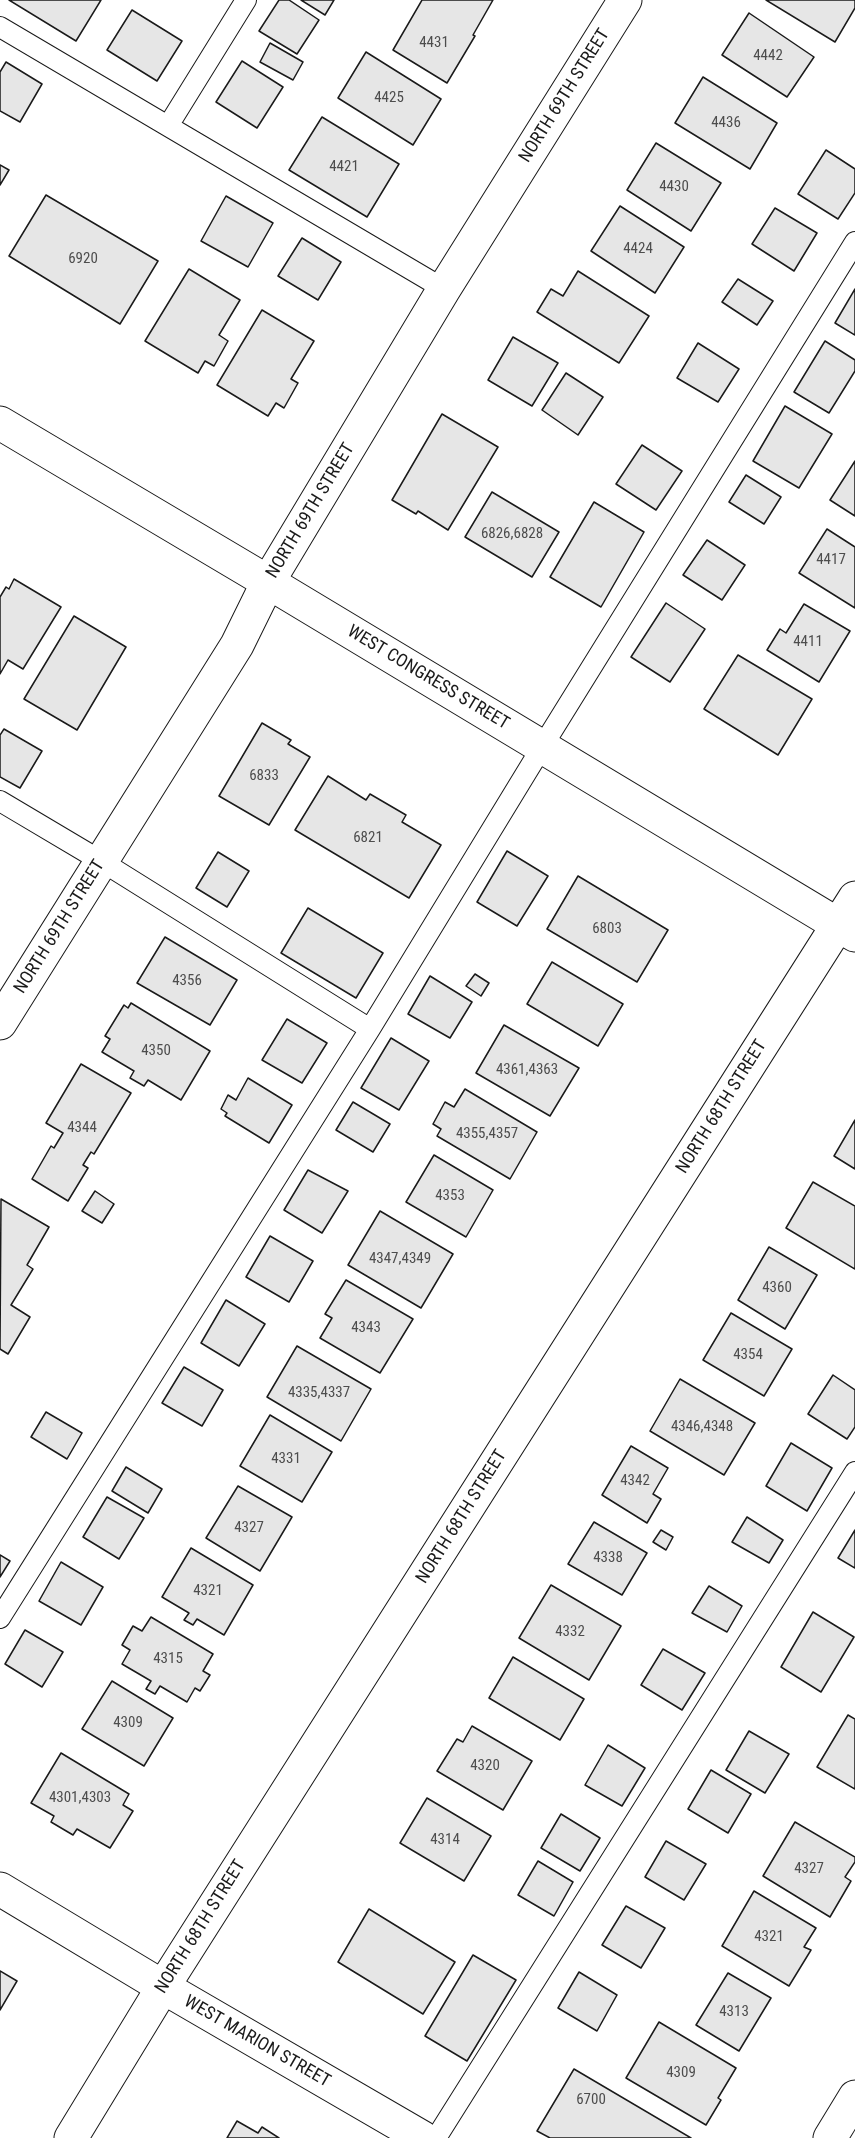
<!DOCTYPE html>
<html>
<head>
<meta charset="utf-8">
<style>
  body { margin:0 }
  canvas { display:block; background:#fff }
</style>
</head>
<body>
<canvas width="855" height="2138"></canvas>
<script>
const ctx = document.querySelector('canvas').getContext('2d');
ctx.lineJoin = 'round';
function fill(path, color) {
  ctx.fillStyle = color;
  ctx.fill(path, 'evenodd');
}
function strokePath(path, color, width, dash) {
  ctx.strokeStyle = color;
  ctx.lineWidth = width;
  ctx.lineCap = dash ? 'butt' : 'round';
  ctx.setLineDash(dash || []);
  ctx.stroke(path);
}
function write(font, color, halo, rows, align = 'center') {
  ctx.font = font + ' "Roboto Condensed",sans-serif';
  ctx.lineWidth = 4.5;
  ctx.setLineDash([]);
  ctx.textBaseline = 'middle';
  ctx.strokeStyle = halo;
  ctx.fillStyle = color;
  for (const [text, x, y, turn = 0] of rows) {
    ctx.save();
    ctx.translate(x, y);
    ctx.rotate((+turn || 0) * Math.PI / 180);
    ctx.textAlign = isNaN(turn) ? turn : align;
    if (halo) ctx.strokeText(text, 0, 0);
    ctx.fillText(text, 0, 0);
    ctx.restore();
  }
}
const building = new Path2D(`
  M9,0h92l-25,41z
  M279,0h10l30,20 -22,34 -38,-23z
  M301,0h33l-9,15z
  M422,0h71l-20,35 2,1 -28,47 -54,-33z
  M766,0h89v8l-20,34z
  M132,10l50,31 -25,40 -50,-31z
  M749,13l65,44 -27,40 -65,-42z
  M270,43l33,19 -10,18 -33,-18z
  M366,52l75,47 -28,46 -75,-47z
  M242,61l41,26 -26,41 -41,-26z
  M6,62l36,22 -22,38 -20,-11v-39z
  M703,77l74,46 -27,46 -75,-46z
  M322,117l77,47 -32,53 -78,-47z
  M656,143l65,40 -30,48 -64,-41z
  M826,150l29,19v24l-17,26 -40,-25z
  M0,165l9,5 -9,15z
  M46,195l112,66 -38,63 -111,-68z
  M226,196l47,27 -25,44 -47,-26z
  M620,206l64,41 -29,46 -64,-42z
  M775,208l42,25 -23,38 -42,-27z
  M302,238l39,24 -23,38 -40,-24z
  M189,269l51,31 -21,35 9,6 -14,25 -9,-5 -7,12 -53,-32z
  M578,271l71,45 -30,47 -82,-51 14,-23 12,7z
  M738,279l35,22 -16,24 -35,-23z
  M855,289v46l-20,-12z
  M262,310l52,31 -23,38 7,4 -14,25 -8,-5 -8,13 -51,-31z
  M513,337l45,26 -26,43 -44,-26z
  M825,341l30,19v11l-26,42 -35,-21z
  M698,343l41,26 -21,33 -41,-24z
  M566,373l37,24 -25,38 -36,-25z
  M785,406l47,28 -33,54 -46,-27z
  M442,414l56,33 -50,83 -30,-19 -2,3 -24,-14z
  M642,445l40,26 -26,39 -40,-26z
  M855,461v55l-25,-16z
  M746,475l35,22 -17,27 -35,-22z
  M492,492l67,40 -27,45 -67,-40z
  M594,502l50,30 -43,75 -51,-30z
  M827,529l28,18v61l-56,-35z
  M707,540l38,25 -23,35 -39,-25z
  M14,579l47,28 -38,62 -15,-9 -8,14v-77l6,-10 3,2z
  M666,603l39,26 -35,53 -39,-25z
  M804,604l46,27 -31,51 -52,-32 13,-21 6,4z
  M74,616l52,31 -49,83 -53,-31z
  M738,655l74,44 -34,56 -74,-46z
  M262,723l29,17 -3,4 22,13 -41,68 -50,-29z
  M4,729l38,22 -22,37 -20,-11v-42z
  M328,776l38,24 4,-6 36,21 -4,7 39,23 -32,53 -114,-68z
  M507,851l41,25 -31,50 -40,-24z
  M218,852l31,19 -22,36 -31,-19z
  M578,876l90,54 -31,52 -90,-53z
  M308,908l75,45 -27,45 -75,-45z
  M165,937l72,43 -27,45 -73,-42z
  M552,962l71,42 -25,42 -71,-42z
  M475,974l14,9 -8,13 -15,-10z
  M430,976l42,26 -22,36 -42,-24z
  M131,1003l79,48 -29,49 -33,-20 -4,6 -14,-8 4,-7 -32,-19 8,-13 -5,-3 19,-31 4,3z
  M287,1019l40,24 -25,40 -40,-23z
  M504,1025l75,43 -29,48 -74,-43z
  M391,1038l38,23 -30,49 -38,-22z
  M81,1064l50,29 -37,61 -3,-2 -8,13 5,3 -20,33 -36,-22 19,-33 3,2 9,-15 -17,-10z
  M248,1078l44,27 -23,38 -44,-27 2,-3 -6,-4 7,-14 8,5z
  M465,1089l72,43 -27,47 -73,-43 4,-7 -8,-5 12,-22 9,5z
  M353,1102l37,22 -17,28 -37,-22z
  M855,1120v49l-21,-13z
  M434,1155l59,35 -27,47 -60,-35z
  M308,1170l40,21 -26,42 -38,-23z
  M813,1182l42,24v63l-69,-41z
  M95,1191l19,13 -12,19 -20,-12z
  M1,1199l48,28 -22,38 6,4 -22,36 19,12 -22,37 -8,-5z
  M380,1211l73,43 -32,54 -73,-43z
  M270,1236l43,25 -24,41 -43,-25z
  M769,1247l48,28 -32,54 -47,-29z
  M346,1280l67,39 -33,54 -60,-35 12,-20 -7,-4z
  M226,1300l39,24 -26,42 -38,-23z
  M731,1313l61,36 -28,47 -61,-36z
  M297,1346l74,43 -30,52 -74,-44z
  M184,1367l39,23 -21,36 -40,-23z
  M833,1375l22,15v37l-8,12 -39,-25z
  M680,1379l75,44 -31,52 -74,-44z
  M46,1412l36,21 -15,26 -36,-22z
  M270,1415l62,37 -30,50 -62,-36z
  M791,1443l41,25 -25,43 -41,-25z
  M631,1446l37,22 -15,26 8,5 -14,24 -45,-28z
  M126,1467l36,22 -14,24 -36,-22z
  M238,1486l54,31 -32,54 -54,-33z
  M107,1497l37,21 -25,41 -36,-22z
  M747,1517l36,23 -14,23 -37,-21z
  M594,1522l53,31 -25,42 -54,-31z
  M661,1530l12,7 -7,13 -13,-8z
  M855,1530v38l-17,-10z
  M191,1548l62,37 -29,50 -27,-16 -4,6 -9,-5 5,-7 -27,-16z
  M0,1555l10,6 -10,16z
  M61,1562l42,25 -22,38 -42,-24z
  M551,1585l70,41 -32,54 -70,-42z
  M709,1586l33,20 -15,26 -35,-19z
  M813,1612l41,25 -33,55 -40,-25z
  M151,1617l62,37 -10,17 7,4 -10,16 -5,-3 -8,14 -27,-16 -5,8 -9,-5 5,-8 -29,-17 8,-14 -8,-5 11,-19 9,5z
  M25,1630l38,22 -21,35 -37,-23z
  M663,1649l42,24 -23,37 -41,-25z
  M513,1657l71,42 -24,41 -71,-42z
  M112,1681l61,37 -29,48 -62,-37z
  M848,1715l7,4v70l-38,-22z
  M472,1726l60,35 -29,49 -66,-39 20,-32 6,3z
  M749,1731l40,23 -24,39 -39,-23z
  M608,1745l37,23 -23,38 -37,-21z
  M61,1753l68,41 -6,11 10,6 -23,37 -33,-19 -4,6 -22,-13 3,-6 -23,-13z
  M711,1770l40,24 -23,39 -40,-24z
  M427,1798l64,38 -27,45 -64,-38z
  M561,1814l39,24 -20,33 -39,-23z
  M795,1822l60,35v5l-10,15 6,4 -21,36 -67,-41z
  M666,1841l40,23 -22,36 -39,-23z
  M538,1861l35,21 -19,34 -36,-21z
  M754,1891l62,37 -12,19 7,3 -22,36 -67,-40z
  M626,1906l39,22 -24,40 -39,-23z
  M369,1909l86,53 -32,52 -85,-52z
  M473,1955l43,25 -49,81 -42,-25z
  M0,1971l17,10 -17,29z
  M579,1972l38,23 -20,36 -39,-23z
  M728,1973l43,25 -32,53 -43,-26z
  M659,2022l77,46 -18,30 3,2 -15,25 -80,-47z
  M574,2069l117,69h-141l-13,-7z
  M237,2121l21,12 4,-6 17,11h-52z`);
const service = new Path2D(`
  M0,27l444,262
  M168,126l78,-126
  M0,801l101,60 269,168
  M0,1618l370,-589 172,-282 313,-505
  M436,2138l419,-666`);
const minor = new Path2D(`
  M0,1023l237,-378 31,-63 176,-293 181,-289
  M0,1889l163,98 260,151
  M830,2138l25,-41`);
const tertiary = new Path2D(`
  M0,423l268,159 587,353
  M71,2138l92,-151 692,-1089`);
const numberNames = [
  ["4431",434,43],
  ["4442",768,56],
  ["4425",389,98],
  ["4436",726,123],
  ["4421",344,167],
  ["4430",674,187],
  ["4424",638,249],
  ["6920",83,259],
  ["6826,6828",512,534],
  ["4417",831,560],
  ["4411",808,642],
  ["6833",264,776],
  ["6821",368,838],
  ["6803",607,929],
  ["4356",187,981],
  ["4350",156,1051],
  ["4361,4363",527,1070],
  ["4344",82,1128],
  ["4355,4357",487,1134],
  ["4353",450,1196],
  ["4347,4349",400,1259],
  ["4360",777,1288],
  ["4343",366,1328],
  ["4354",748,1355],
  ["4335,4337",319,1393],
  ["4346,4348",702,1427],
  ["4331",286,1459],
  ["4342",635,1481],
  ["4327",249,1528],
  ["4338",608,1558],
  ["4321",208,1591],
  ["4332",570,1632],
  ["4315",168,1659],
  ["4309",128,1723],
  ["4320",485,1766],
  ["4301,4303",80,1798],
  ["4314",445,1840],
  ["4327",809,1869],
  ["4321",769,1937],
  ["4313",734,2012],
  ["4309",681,2073],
  ["6700",591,2100]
];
const streetNames = [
  ["NORTH 69TH STREET",565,96,-58],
  ["NORTH 69TH STREET",311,511,-59],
  ["WEST CONGRESS STREET",428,678,31],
  ["NORTH 69TH STREET",60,927,-58],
  ["NORTH 68TH STREET",722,1107,-58],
  ["NORTH 68TH STREET",462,1517,-58],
  ["NORTH 68TH STREET",201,1927,-58],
  ["WEST MARION STREET",257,2042,30]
];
fill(building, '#e6e6e6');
strokePath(building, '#1a1a1a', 1.5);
strokePath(service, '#1a1a1a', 22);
strokePath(minor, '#1a1a1a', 35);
strokePath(tertiary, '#1a1a1a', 35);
strokePath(service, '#fff', 20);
strokePath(minor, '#fff', 33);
strokePath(tertiary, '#fff', 33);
write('15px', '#4d4d4d', null, numberNames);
write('18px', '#1a1a1a', '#fff', streetNames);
</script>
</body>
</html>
